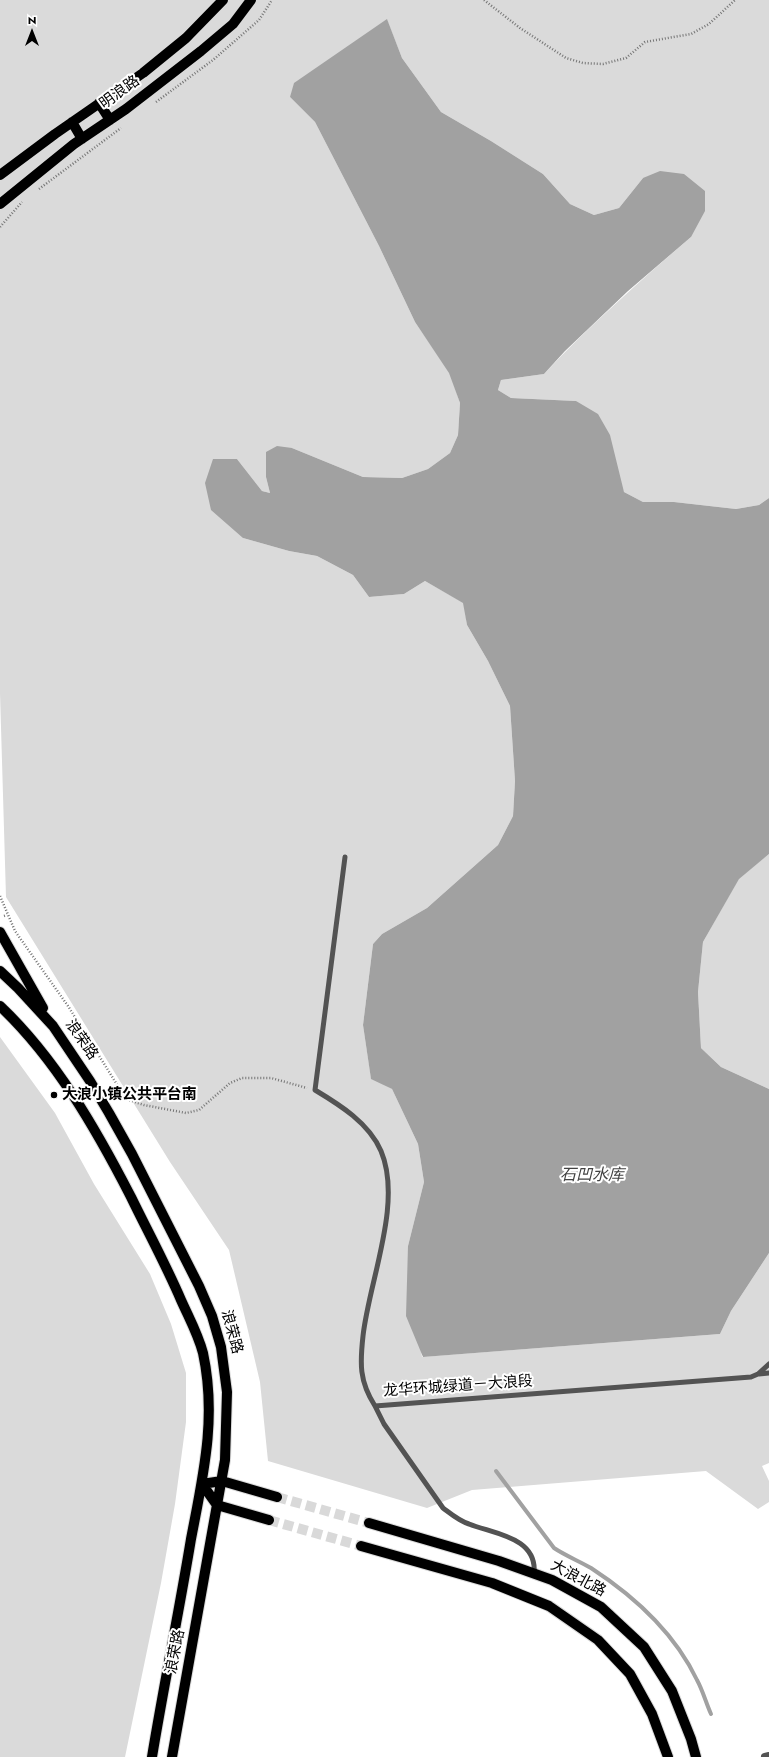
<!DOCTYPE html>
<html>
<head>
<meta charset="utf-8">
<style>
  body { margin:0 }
  #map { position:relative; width:769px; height:1757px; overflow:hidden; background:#fff; font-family:Jost,sans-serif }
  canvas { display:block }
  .north { position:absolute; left:12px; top:12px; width:40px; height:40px; -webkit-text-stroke:3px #fff; paint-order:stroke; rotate:0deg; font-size:11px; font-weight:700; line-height:16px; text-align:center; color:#000 }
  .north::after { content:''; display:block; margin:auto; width:14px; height:18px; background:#000; clip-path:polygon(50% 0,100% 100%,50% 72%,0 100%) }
</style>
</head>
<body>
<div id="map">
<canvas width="769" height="1757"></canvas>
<div class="north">N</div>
</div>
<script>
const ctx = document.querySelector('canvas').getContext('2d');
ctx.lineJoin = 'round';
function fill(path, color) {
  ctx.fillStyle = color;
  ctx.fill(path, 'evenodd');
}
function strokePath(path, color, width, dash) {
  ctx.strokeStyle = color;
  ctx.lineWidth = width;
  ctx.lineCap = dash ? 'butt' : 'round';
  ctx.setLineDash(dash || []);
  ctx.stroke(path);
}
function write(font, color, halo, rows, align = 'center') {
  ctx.font = font + ' Jost,"Noto Sans SC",sans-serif';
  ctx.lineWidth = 4;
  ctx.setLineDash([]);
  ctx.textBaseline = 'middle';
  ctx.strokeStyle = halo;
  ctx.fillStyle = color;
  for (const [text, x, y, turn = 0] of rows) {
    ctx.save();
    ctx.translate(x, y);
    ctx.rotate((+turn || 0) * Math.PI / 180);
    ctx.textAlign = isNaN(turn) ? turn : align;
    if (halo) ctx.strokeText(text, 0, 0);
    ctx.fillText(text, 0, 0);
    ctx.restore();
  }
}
const green = new Path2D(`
  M0,0h769v498l-10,7 -23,4 -62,-7h-31l-19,-10 -48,-91 -65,-3 -13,-8 3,-10 43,-6c46,-49 96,-93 147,-137l-48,-59 -24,30 -25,7 -24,-11 -27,-30 -52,-33 -50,-29 -39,-54 -15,-38 -97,77 25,25 64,124 36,76 35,51 10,30 -2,32 -8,18 -22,16 -26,9 -39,-1 -71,-29 -26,29 4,16 -8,-2 -25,-32 6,79 46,13 28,5 36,19 16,22 35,-3 21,-13 39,22 3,22 21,36 22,45 5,75 -2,35 -15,29 -71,63 -45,26 -9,10 -10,81 8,53 21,11 26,55 6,38 -16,64 14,111 298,-23 11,-23 38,-58v210l-7,3 7,15v21l-11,7 -52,-38 -234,19 -45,18 -159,-47 -8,-79 -31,-132 -59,-88 -164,-265 -6,-204z
  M769,854v235l-48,-22 -20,-19 -3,-56 5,-50 36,-64z
  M0,1037l55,76 39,71 56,90 21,50 15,49v49l-11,82 -14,79 -36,174h-125z`);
const water = new Path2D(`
  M387,19l15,39 39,54 50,29 52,33 27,30 24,11 25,-7 24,-30 17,-7 24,3 21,17v20l-14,26 -63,54 -63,60 -21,23 -43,6 -3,10 13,8 65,3 22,13 12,21 14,57 19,10h31l62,7 23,-4 10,-7v356l-30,25 -36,63 -5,50 3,56 20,19 48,22v164l-38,58 -11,23 -297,23 -17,-41 2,-70 16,-64 -6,-38 -26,-55 -21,-10 -8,-54 10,-81 9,-10 45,-26 71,-63 15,-29 2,-35 -5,-75 -22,-45 -21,-36 -4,-22 -38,-22 -21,13 -35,3 -16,-22 -36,-19 -28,-5 -46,-13 -32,-28 -6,-27 8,-24h24l25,32 8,2 -4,-16v-25l11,-6 15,2 71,29 39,1 26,-9 22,-16 8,-18 2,-32 -11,-30 -34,-51 -36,-76 -64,-124 -25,-25 4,-14z`);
const stream = new Path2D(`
  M496,1471l58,77c12,8 25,13 37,20 43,28 84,66 106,112 6,11 9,23 14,34`);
const primaryTunnel = new Path2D(`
  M277,1497l92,26
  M269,1520l92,26`);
const path = new Path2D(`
  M484,0l36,28 46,30 17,5 20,1 23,-6 19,-16 46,-8 18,-10 26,-24
  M156,102l57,-42 46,-40 13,-20
  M39,189l82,-61
  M0,227l22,-25
  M0,896l15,35 53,75 58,93 18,6 42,8 13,-3 31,-27 12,-5h29l36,10
  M4,916l3,-1`);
const service = new Path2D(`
  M345,857l-30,233c25,15 54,33 66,61 22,52 -12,130 -18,185 -3,27 -4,45 12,70l376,-29 7,-3 11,-10
  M759,1374l10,-1
  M375,1406l9,18 59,84c8,6 16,13 26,16 25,10 69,13 65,50`);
const minor = new Path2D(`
  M765,1757l4,-1`);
const primary = new Path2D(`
  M99,103l11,17
  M72,122l10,17
  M0,175l55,-41 88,-61 43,-35 37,-38
  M0,204l74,-60 52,-35 75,-58 32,-27 18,-24
  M0,932l43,76
  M0,971l18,17 35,38 37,55 19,32 23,41 67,132 13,30 9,31 6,45 -2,68 -53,297
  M0,1006c56,53 96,123 131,191 17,35 35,68 50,103 8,18 17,34 22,53 14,65 0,123 -12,186 -12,73 -27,145 -39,218
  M269,1520l-52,-15 -15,-21 20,-3 55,16
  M369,1523l130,38 53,19 49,27 43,40 28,44 19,48 5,18
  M361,1546l131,37 57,23 49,34 32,34 22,40 16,43`);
const markers = [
  [54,1095,4,"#000"]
];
const streetNames = [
  ["明浪路",120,93,-36],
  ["浪荣路",81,1040,55],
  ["浪荣路",231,1332,75],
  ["龙华环城绿道－大浪段",458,1387,-4],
  ["大浪北路",578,1579,28],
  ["浪荣路",176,1652,-79]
];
const poiNames = [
  ["大浪小镇公共平台南",62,1095]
];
const waterNames = [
  ["石凹水库",592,1176]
];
fill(green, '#dadada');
fill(water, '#a1a1a1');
strokePath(stream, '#a1a1a1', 4);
strokePath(primaryTunnel, '#d9d9d9', 10, [10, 5]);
strokePath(primary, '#dbdbdb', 12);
strokePath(path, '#757575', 2.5, [1, 2]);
strokePath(service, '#535353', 5);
strokePath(minor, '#535353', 8);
strokePath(primary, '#000', 10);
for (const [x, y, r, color] of markers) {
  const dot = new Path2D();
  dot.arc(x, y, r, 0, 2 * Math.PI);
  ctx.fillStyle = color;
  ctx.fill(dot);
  strokePath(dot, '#fff', 1.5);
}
write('15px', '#000', '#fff', streetNames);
write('bold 15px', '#000', '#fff', poiNames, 'left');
write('italic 16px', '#424242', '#fff', waterNames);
</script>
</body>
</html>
